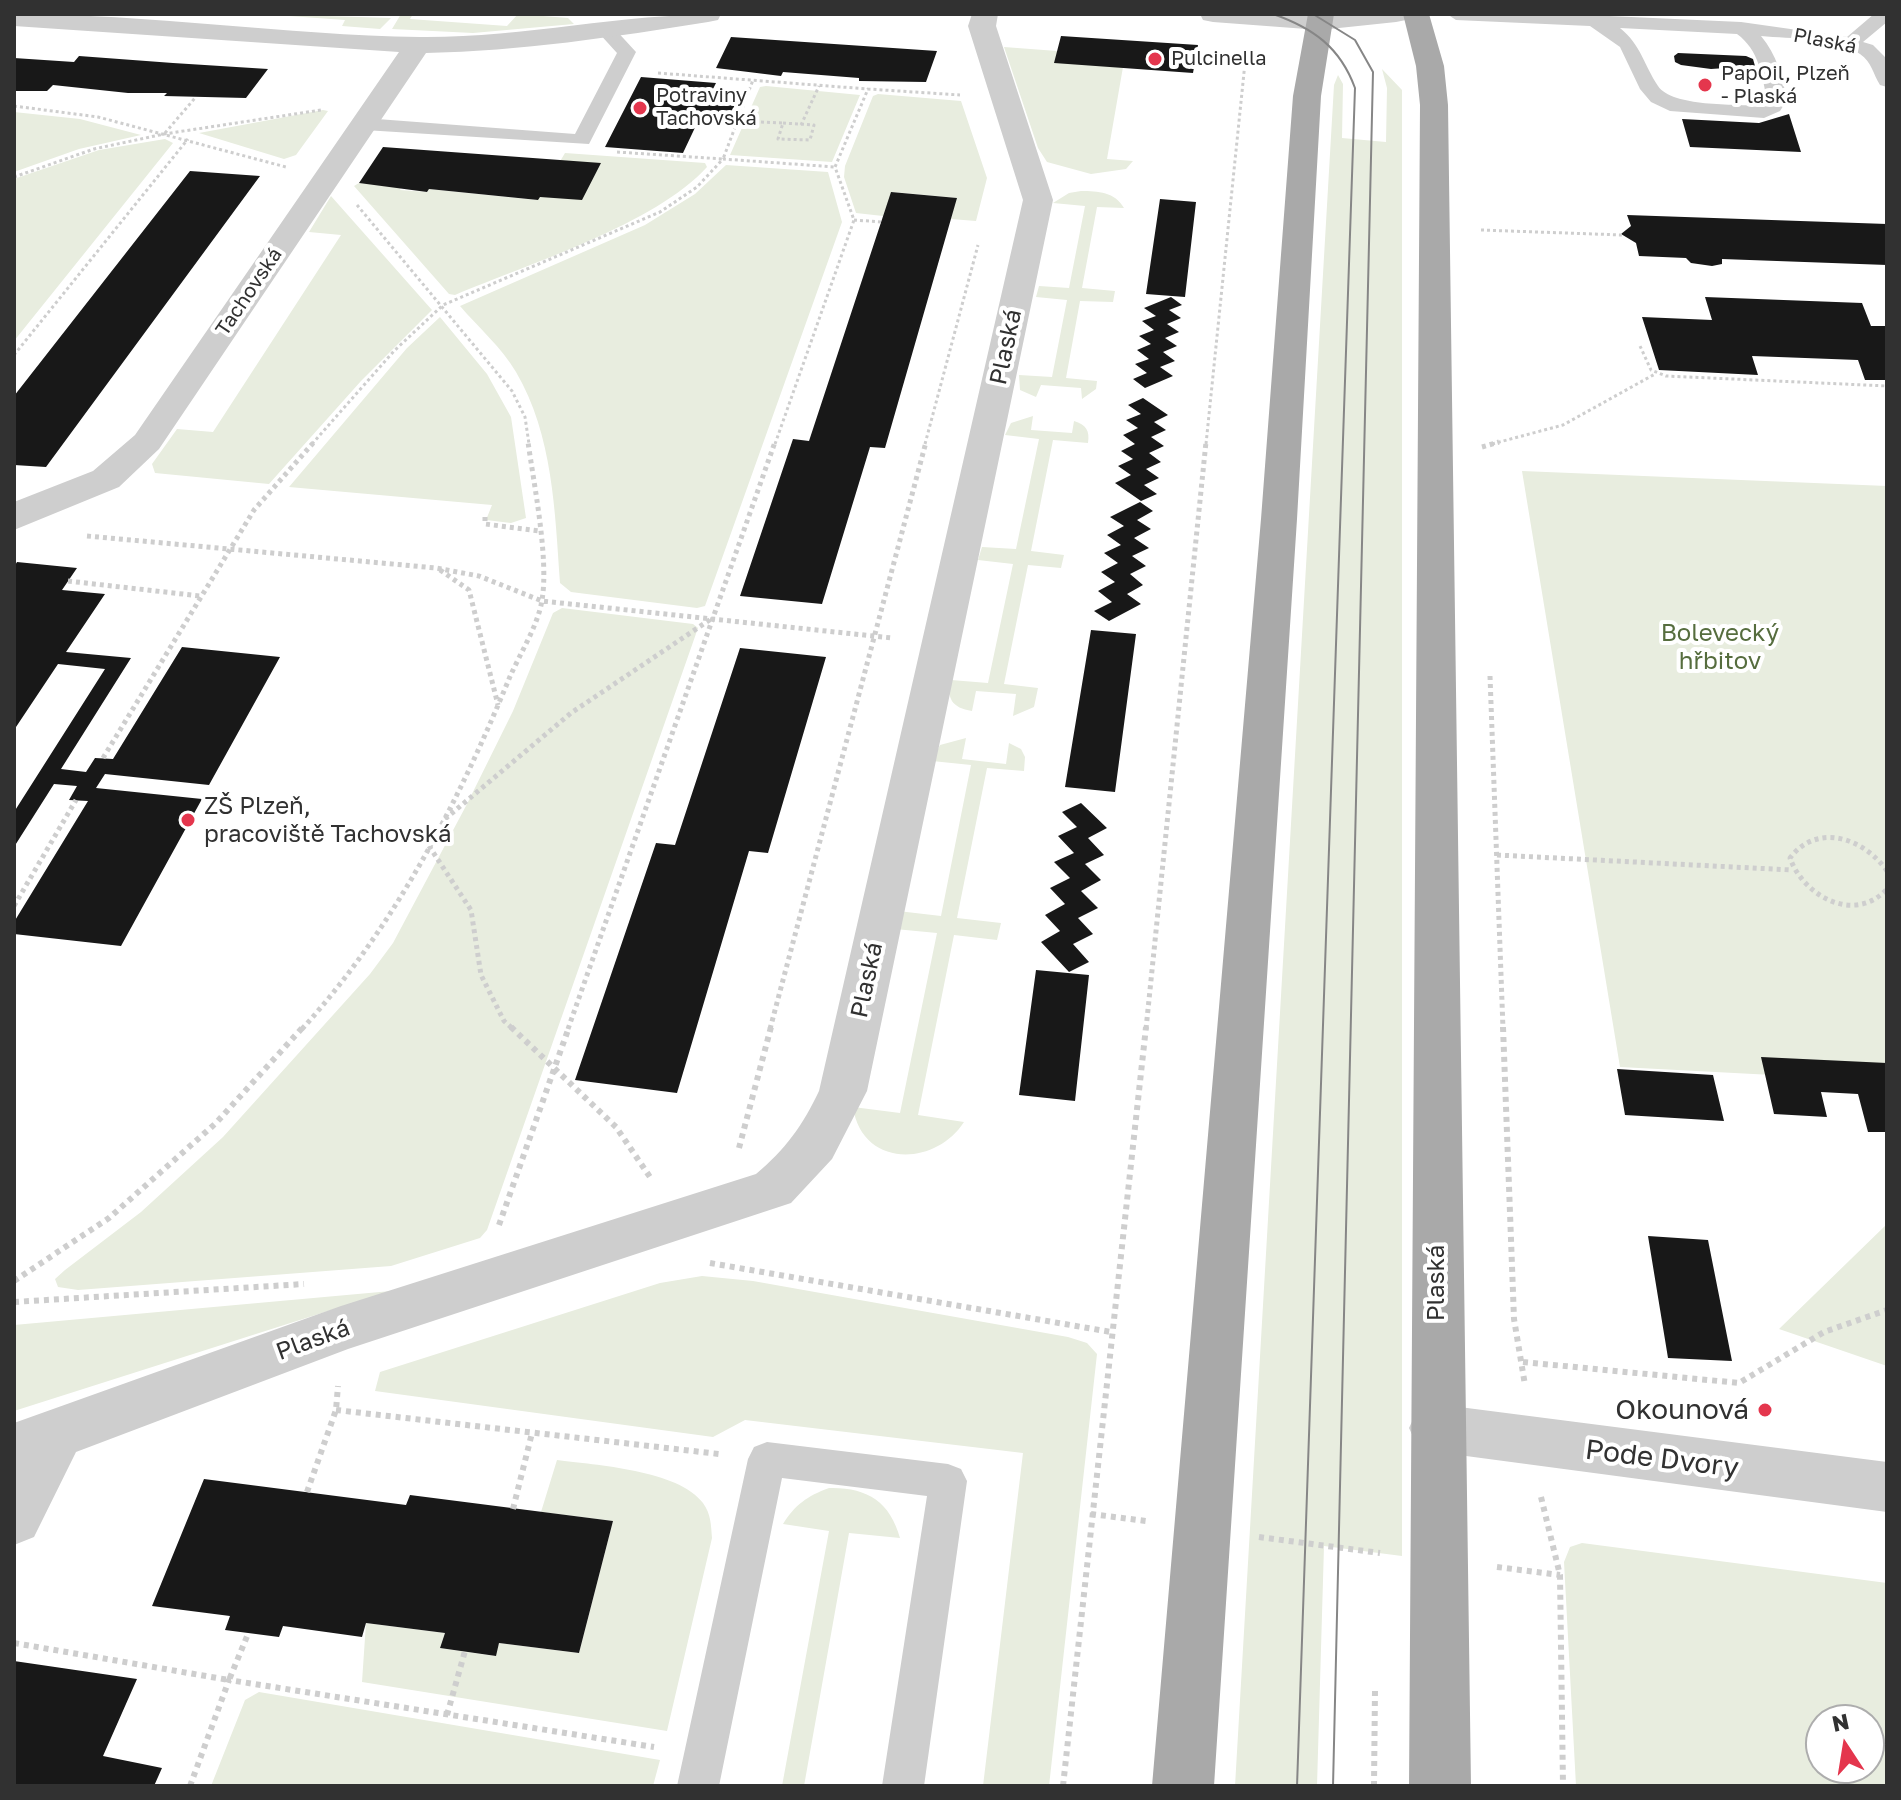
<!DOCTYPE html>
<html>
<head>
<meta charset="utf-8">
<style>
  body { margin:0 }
  #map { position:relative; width:1901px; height:1800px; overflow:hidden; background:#fff; font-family:"Golos Text",sans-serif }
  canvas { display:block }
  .frame { position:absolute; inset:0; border:16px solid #313131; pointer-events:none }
  .north { position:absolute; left:1805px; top:1704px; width:80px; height:80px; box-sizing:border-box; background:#fff; border:2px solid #adadad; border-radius:50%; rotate:348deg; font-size:22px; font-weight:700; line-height:32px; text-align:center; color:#313131 }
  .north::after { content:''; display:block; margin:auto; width:28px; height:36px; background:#e4364d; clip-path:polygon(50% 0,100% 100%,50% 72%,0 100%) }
</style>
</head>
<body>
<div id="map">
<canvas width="1901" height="1800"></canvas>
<div class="frame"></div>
<div class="north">N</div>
</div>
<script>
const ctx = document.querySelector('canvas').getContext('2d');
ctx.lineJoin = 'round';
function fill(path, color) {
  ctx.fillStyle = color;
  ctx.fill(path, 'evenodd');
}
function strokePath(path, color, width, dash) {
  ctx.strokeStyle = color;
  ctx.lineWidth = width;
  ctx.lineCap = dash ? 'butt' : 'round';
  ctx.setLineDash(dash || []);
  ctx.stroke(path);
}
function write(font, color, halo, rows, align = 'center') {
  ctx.font = font + ' "Golos Text",sans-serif';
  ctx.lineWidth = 8;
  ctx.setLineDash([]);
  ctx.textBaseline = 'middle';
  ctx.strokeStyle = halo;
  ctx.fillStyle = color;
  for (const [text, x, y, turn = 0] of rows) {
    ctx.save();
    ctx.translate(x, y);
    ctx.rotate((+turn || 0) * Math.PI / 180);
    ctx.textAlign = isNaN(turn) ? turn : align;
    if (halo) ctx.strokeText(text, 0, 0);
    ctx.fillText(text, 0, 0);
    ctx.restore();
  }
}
const green = new Path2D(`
  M261,14l130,4 -11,11 -38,-3 3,-6z
  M401,14h12l-3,5 97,7 11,-12 50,4 6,6 -101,9 -81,-4z
  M1004,47l53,4 66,16 -16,92 26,2 -7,8 -35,5 -44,-12 -9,-14z
  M1382,69l20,21v1466l-78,-10 -7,240h-82l99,-1701 4,-10 5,9 -1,54 44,4 1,-54z
  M766,86l94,9 -28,67 -102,-7 30,-68z
  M878,94l83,7 26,77 -11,43 -25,-2 5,-21 -64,-6 -9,24 -27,-3 -12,-36 1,-11 28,-70z
  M323,110l5,1 -32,44 -12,4 -85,-26z
  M14,112l66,7 61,16 -62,14 -65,23z
  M165,139l8,4 -159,198v-162l85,-29z
  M565,153l140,10 2,4c-51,57 -179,97 -252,128l-6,-1 -95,-108 5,-3 42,4 -1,3 27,2 2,-3 108,11z
  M726,165l102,7 14,50 -137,384 -8,2 -126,-16 -11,-9c-5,-71 -7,-148 -44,-211 -14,-24 -38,-45 -56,-66l185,-81 50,-31z
  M1081,191c17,0 34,1 43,17l-27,-1 -15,81 33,3 -2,11 -33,-1 -14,77 31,3 -1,8 -14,10 -1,-11 -40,-3 -5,12 -16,-7 -1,-15 33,2 15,-77 -31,-3 3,-11 30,2 16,-82 -32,-3 16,-10z
  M331,196l101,114 -71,71 -92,103 -114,-11 -3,-9 25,-35 36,3 128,-197 -32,-3z
  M440,317l47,57 24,43 15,101 -15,5 -25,-3 6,-15 -203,-18 118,-139z
  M1033,416l-2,14 41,3 2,-12c12,4 16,9 14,22l-35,-3 -22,111 33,4 -3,13 -33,-3 -24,119 34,4 -4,19 -21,9 3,-22 -40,-3 -4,20c-20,-3 -26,-13 -21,-31l37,3 25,-119 -35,-4 4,-13 34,2 23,-110 -34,-4 6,-12z
  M1522,471l365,15v595l-267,-14z
  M562,608l131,16 5,4 -211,602 -7,8 -89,28 -313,24 -20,-3 -3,-8 10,-9 76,-58 82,-75 147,-163 23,-31 74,-139 46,-93 40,-98z
  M966,738l-4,21 44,5 3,-21 12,6 4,8 -1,14 -37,-3 -30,150 44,5 -4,17 -43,-5 -36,180 46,7c-29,45 -102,46 -111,-15l47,6 37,-180 -42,-4 3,-18 43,5 30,-151 -39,-4 8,-16z
  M1887,1224v142l-108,-37z
  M702,1276l51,5 315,56 19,6 10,11 -48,432h-66l40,-333 -278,-33 -32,17 -338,-46 5,-19 280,-89z
  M391,1291l-377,120v-86z
  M557,1460c38,5 122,10 146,43 8,11 8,22 9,35l-45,193 -305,-49 4,-59 79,10 -5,15 55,8 4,-13 80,10 34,-132 -72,-9z
  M829,1488c37,-1 61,13 71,50l-51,-5 -45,253h-22l47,-255 -46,-7c12,-19 24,-28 46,-36z
  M1582,1543l305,40v203h-311l-12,-224 6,-15zM1821,1720h48v48h-48z
  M259,1692l401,68 -7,26h-442l34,-86z`);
const building = new Path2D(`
  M1061,36l137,9 -5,28 -139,-10z
  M731,37l206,14 -11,31 -67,-1v-3l-76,-6 -2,4 -65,-8z
  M1678,53l68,3 7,3 2,7 -44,3 -30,-4 -6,-3 -1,-6z
  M79,56l94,7 95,6 -22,29 -82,-2 3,-3h-39l-75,-8 -6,6h-33v-33l60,4z
  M641,77l75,6 -9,18 29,2 -8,16 -28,-2 -17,36 -78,-6z
  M1789,114l12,38 -111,-5 -8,-28 77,4z
  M383,147l177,13 41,3 -19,37 -42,-3 -2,3 -109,-11 -2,3 -68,-9z
  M190,171l70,5 -214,291 -32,-2v-69z
  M891,192l66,6 -72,250 -15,-1 -48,157 -82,-8 53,-157 16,2z
  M1160,199l36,3 -11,95 -39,-3z
  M1627,215l260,9v41l-165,-6v5l-10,2 -21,-3 -5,-5 -47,-2 -3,-13 -15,-9 10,-8z
  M1171,297l11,8 -13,5 12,8 -14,6 12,8 -14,6 12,8 -14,6 12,9 -15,6 13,9 -28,12 -12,-9 14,-6 -12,-9 14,-5 -12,-9 14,-6 -12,-8 15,-6 -12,-9 14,-5 -12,-8z
  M1705,297l157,6 9,23h16v54h-22l-7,-20 -106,-4 6,19 -99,-5 -17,-53 70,3z
  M1143,398l25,17 -14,7 12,8 -15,7 13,9 -15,7 12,9 -15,7 13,9 -15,7 13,9 -16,7 -26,-18 16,-8 -13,-9 15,-7 -12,-8 14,-7 -12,-9 15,-7 -12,-8 15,-6 -13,-9z
  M1140,502l13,9 -16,9 14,9 -17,9 15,10 -17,8 14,10 -16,8 13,11 -16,9 14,10 -32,17 -15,-10 18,-9 -14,-11 17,-9 -14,-10 17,-9 -14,-10 17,-8 -14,-10 17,-9 -14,-9z
  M17,562l60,6 -15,22 43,4 -39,58 65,6 -70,111 25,3 9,-14 18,1 69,-112 98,10 -71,128 -104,-11 -9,14 106,11 -81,147 -107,-12v-12l74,-121 -19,-1 8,-14 -23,-2 -40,63v-35l91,-143 -47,-5 -44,66v-163z
  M1091,630l45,4 -21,158 -50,-5z
  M740,648l86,9 -58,196 -19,-2 -72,242 -102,-13 81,-237 19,2z
  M1081,803l26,25 -19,10 16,17 -19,9 16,16 -20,11 17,17 -20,10 15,16 -20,10 16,18 -20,10 -28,-30 19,-11 -15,-16 20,-11 -15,-16 20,-10 -16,-16 20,-9 -16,-17 19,-9 -15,-15z
  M1036,970l53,5 -14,126 -56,-6z
  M1761,1057l126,6v69h-19l-10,-38 -37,-2 6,25 -53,-3z
  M1617,1069l96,6 11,46 -99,-6z
  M1648,1236l60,4 24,121 -64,-3z
  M204,1479l202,26 4,-10 203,26 -34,132 -80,-10 -3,13 -56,-8 5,-15 -79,-10 -4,14 -79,-11 -4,11 -54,-7 5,-14 -78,-10z
  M14,1661l123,18 -34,77 59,12 -8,18h-140z`);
const pathFar2 = new Path2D(`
  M658,73l210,16
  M14,106l84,11 188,50
  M737,121l46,2
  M783,123l31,2 -4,15 -32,-1z
  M801,125l18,-39
  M165,133l30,-35
  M617,152l106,7 30,-79
  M14,177l80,-28 70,-15 157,-24
  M357,205l155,186 13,26 4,27
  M854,220l28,2
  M1481,230l141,5
  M1640,346l11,24 15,6 221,10
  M14,355l174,-216
  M312,444l82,-93 49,-46 217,-93 37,-25 26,-28 112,8
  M775,444l79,-224 -19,-53 33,-78 92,6
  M925,444l53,-199
  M1206,444l40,-391
  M1492,444l71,-19 92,-51`);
const pathFar1 = new Path2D(`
  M1482,447l17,-5
  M485,517v7l55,7
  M87,536l349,32 43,8 63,25 350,37
  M440,570l29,20 29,115
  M68,581l132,15
  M1490,676l13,353
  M103,758l151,-248 60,-68
  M445,819l126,-106 140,-94
  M429,846l42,64 10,65 23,46 9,8
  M1497,855l295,15
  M1887,871c-23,-33 -70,-49 -97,-13 14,39 65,66 97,31
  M14,906l62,-106
  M302,1029c92,-101 155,-224 207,-350 10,-24 29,-53 33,-79 7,-41 -8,-115 -14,-158
  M568,1029l207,-587
  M770,1029l156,-587
  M1146,1029l60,-587`);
const path = new Path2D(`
  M511,1027l105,100 34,50
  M1503,1027l11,292 11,66
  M739,1148l32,-121
  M499,1225l70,-198
  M710,1263l401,69
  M14,1281l95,-63 107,-95 87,-96
  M14,1302l290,-18
  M1523,1362l216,21 85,-51 63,-22
  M336,1410l383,44
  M307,1492l29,-82 2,-24
  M1541,1497l19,78 3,211
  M513,1509l19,-76
  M1091,1514l55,7
  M1259,1537l121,16
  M1497,1567l63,8
  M14,1643l215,37 19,-46
  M447,1715l18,-64
  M190,1786l39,-106 425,67
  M1063,1786l83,-759
  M1374,1786l1,-96`);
const service = new Path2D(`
  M1447,14h118l176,8 106,15 27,-23h13v8l-24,20 10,3 14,14v28l-7,-2c-7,-11 -8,-23 -20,-31 -25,-17 -69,-15 -99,-18 16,19 21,40 26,64l-7,11 -16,7 -94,-7 -19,-9 -11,-13 -20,-42 -30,-21 -134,-6zM1620,28l117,6c22,16 25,41 30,66l-6,6c-26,-2 -89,1 -103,-20 -14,-21 -17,-41 -38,-58z
  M606,25l7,2 23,25 -47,92 -225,-14 -10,-6 10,-6 211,16 42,-81 -20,-22z
  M767,1442l181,22 13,5 6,12 -43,305h-42l45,-290 -145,-18 -63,308h-42l71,-327 6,-12z`);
const minor = new Path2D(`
  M14,14c136,0 270,21 406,23 101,1 200,-23 301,-23l-3,6 -10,2c-94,15 -187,29 -282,31l-267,396 -40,38 -105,43v-28l79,-31 42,-36 264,-383 -385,-26z
  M972,14h26l-2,12 57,174 -186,891 -35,68 -41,44 -443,146 -272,103 -42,85 -20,8v-122l327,-117 415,-132c29,-24 47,-49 63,-83l204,-891 -55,-174z
  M1200,14h209l-3,6 -10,2 -76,8 -107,-8 -10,-2z
  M1436,1404l451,58v50l-451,-60 -19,-7 -8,-17 8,-17z`);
const primary = new Path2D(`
  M1308,14h26l-13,82 -24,423 -83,1267h-62l109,-1267 32,-423z
  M1403,14h26l15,52 4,39 23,1681h-62l11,-1681 -4,-39z`);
const tram = new Path2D(`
  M1273,14c40,14 67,33 82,74l-58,1698
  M1313,14l42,26 18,32 -40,1714`);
const markers = [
  [1155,59,8,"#e4364d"],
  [1705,85,8,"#e4364d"],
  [640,108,8,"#e4364d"],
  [188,820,8,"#e4364d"],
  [1765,1410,8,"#e4364d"]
];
const farStreetnames = [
  ["Plaská",1825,41,11],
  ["Tachovská",249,292,-56]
];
const farPoinames = [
  ["Pulcinella",1171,59],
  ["PapOil, Plzeň",1721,74],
  ["- Plaská",1721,97],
  ["Potraviny",656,96],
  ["Tachovská",656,119]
];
const streetNames = [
  ["Plaská",1006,347,-78],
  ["Plaská",867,980,-78],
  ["Plaská",1436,1283,-90],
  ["Plaská",313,1340,-20]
];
const parkNames = [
  ["Bolevecký",1720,633],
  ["hřbitov",1720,661]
];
const poiNames = [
  ["ZŠ Plzeň,",204,806],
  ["pracoviště Tachovská",204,834]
];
const nearPoinames = [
  ["Okounová",1749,1410]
];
const nearStreetnames = [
  ["Pode Dvory",1662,1459,7]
];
fill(green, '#e8eddf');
fill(building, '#181818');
strokePath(pathFar2, '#cecece', 3, [3, 3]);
strokePath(pathFar1, '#cecece', 5, [4, 4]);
strokePath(path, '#cecece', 6, [5, 5]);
fill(service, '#cecece');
fill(minor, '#cecece');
fill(primary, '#a9a9a9');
strokePath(tram, '#868686', 2);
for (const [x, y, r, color] of markers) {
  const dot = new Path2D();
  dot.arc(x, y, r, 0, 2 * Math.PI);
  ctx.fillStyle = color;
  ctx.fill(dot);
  strokePath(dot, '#fff', 3);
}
write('20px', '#313131', '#fff', farStreetnames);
write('20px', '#313131', '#fff', farPoinames, 'left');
write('24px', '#313131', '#fff', streetNames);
write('24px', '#566d3e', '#fff', parkNames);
write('24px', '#313131', '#fff', poiNames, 'left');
write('28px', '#313131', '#fff', nearPoinames, 'right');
write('28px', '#313131', '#fff', nearStreetnames);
</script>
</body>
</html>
